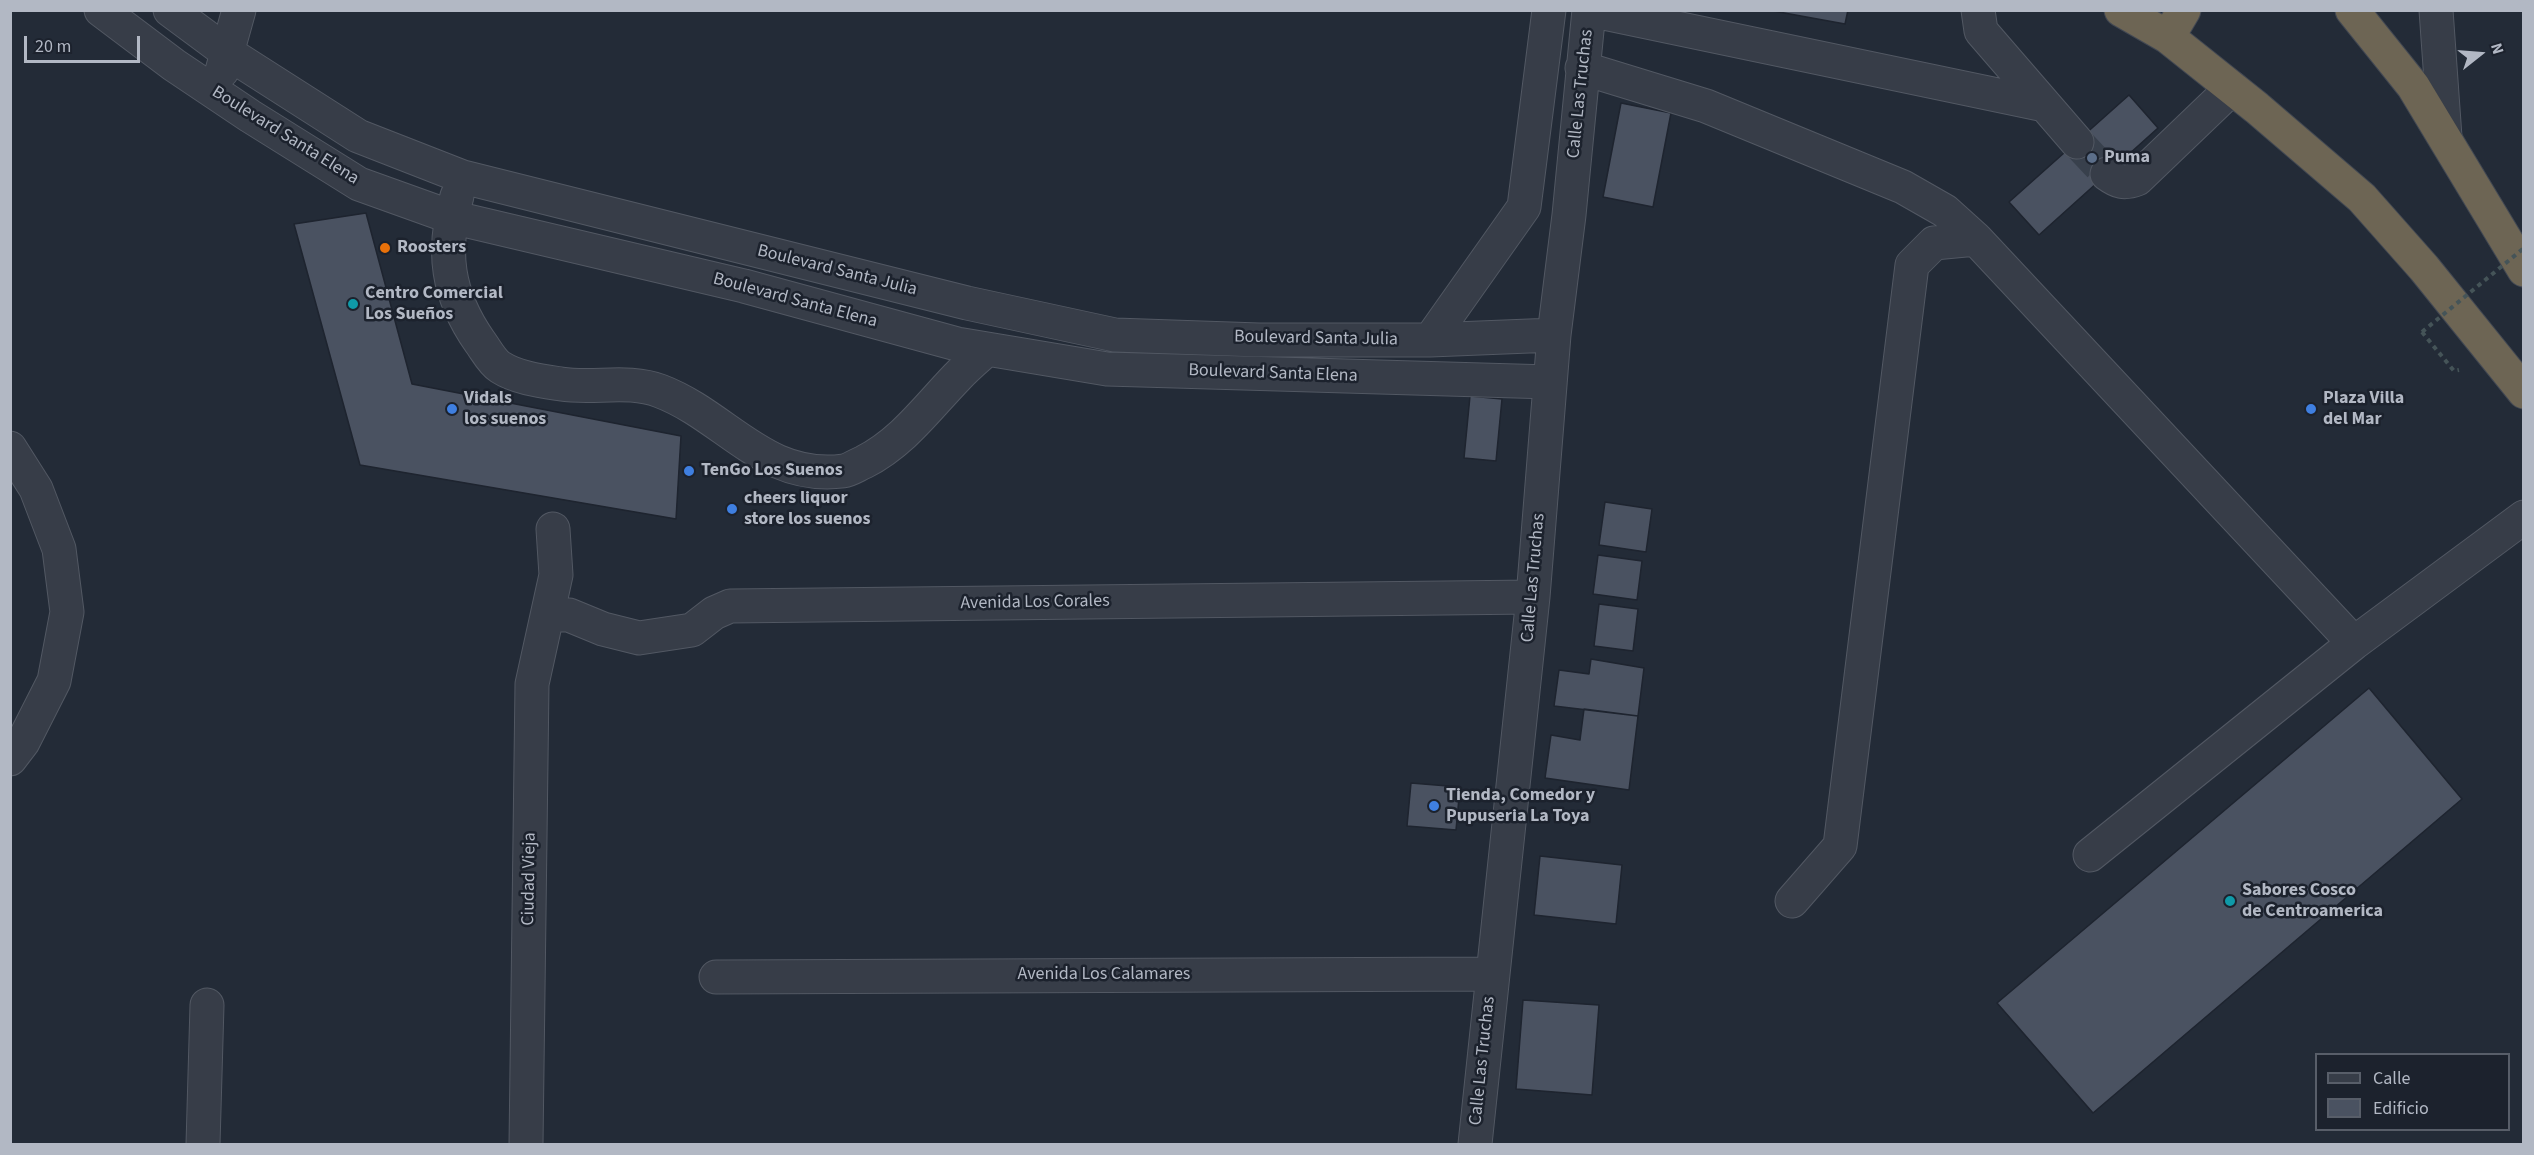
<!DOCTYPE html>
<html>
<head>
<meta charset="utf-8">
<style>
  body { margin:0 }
  #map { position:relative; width:2534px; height:1155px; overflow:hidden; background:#232b37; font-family:"Source Sans 3",sans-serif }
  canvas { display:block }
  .frame { position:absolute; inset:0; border:12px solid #b2b8c4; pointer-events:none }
  .legend { position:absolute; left:2315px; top:1053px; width:195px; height:78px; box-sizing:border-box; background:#1c222d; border:2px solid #585e69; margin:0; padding:8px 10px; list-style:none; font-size:18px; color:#b2b8c4 }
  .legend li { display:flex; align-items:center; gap:12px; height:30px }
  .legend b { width:30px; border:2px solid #585e69 }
  .north { position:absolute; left:2450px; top:24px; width:60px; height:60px; -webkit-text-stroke:4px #1c222d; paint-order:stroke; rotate:73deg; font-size:16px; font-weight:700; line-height:24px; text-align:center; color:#b2b8c4 }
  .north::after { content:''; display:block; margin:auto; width:21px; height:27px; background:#b2b8c4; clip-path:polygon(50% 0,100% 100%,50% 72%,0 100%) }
  .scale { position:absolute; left:24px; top:36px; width:116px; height:27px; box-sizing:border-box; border:3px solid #b2b8c4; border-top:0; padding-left:8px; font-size:18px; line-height:21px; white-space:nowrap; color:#b2b8c4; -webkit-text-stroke:4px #1c222d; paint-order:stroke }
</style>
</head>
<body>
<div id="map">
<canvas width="2534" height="1155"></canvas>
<div class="frame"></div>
<ul class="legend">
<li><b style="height:8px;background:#373d48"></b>Calle</li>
<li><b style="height:16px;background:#4a5261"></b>Edificio</li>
</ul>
<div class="north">N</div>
<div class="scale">20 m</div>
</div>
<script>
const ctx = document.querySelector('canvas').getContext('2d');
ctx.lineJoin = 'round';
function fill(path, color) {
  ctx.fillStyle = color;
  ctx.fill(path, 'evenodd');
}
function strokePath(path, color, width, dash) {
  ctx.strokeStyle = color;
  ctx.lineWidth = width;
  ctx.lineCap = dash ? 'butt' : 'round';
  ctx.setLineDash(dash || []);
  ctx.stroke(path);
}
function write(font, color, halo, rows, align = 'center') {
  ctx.font = font + ' "Source Sans 3",sans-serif';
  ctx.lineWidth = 5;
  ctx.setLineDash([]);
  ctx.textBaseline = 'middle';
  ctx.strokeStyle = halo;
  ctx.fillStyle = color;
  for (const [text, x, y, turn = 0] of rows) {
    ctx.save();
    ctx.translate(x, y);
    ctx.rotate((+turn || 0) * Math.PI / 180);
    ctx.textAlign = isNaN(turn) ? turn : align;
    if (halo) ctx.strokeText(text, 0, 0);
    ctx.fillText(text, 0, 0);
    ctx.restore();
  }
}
const building = new Path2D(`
  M1768,10h80l-3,14z
  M2129,95l29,33 -119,107 -30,-33z
  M1621,103l50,10 -18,94 -50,-10z
  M366,213l46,171 269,52 -5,83 -316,-54 -66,-241z
  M1470,396l32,3 -6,62 -32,-3z
  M1605,502l47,7 -6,43 -47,-7z
  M1598,555l44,6 -5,39 -44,-6z
  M1599,604l39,5 -5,42 -39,-5z
  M1591,659l53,9 -6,48 -84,-10 5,-36 30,4z
  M2369,688l93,111 -369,314 -96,-110z
  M1584,709l54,7 -9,74 -84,-12 6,-43 29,5z
  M1411,783l49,4 -4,43 -49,-4z
  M1540,856l82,9 -6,59 -82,-9z
  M1523,1000l76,5 -7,90 -76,-6z`);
const minorTunnel = new Path2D(`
  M2077,142l30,32`);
const path = new Path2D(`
  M2422,332l32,39 5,-1`);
const minor = new Path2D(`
  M101,10l73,55 76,51 109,68 92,33 293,69 213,58 150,25 443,13
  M170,10l58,43 130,83 105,41 504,126 148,32 144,5h171l124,-5
  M1590,10l455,95
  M1978,10l3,21 96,111
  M2436,10l9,127
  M1582,68l124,38 197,81 42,24 31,28
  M222,71l17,-61
  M2107,174c11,8 17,10 30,5l95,-91
  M457,196c-16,55 -10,99 23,146 6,8 12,20 20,25 17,11 41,14 61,17 33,5 68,-5 99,7 66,25 104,90 183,80 7,-1 14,-6 21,-9 39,-20 63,-54 93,-85 9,-10 20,-19 30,-28
  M1430,340l94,-133 25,-197
  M10,448l26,41 23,60 8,63 -13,69 -31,61 -13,17
  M549,615h20l34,14 36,9 53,-8 22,-17 16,-7 803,-9
  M2090,855l264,-212 170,-126
  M1792,901l48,-55 72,-581 22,-22 42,-4 378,404
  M716,977l777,-3
  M203,1144l4,-139
  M526,1144l6,-460 24,-109 -3,-46
  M1475,1144l58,-547 21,-262 15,-120 20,-205`);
const highway = new Path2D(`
  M2121,10l47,27 89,71 105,90 62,70 100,124
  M2352,10l61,76 111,184
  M2168,37l16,-27`);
const pathBridge = new Path2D(`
  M2422,332l102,-84`);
const markers = [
  [2092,158,6,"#5c6f8a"],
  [385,248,6,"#e8710a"],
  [353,304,6,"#0f9aa8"],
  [452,409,6,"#3f7fe0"],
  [2311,409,6,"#3f7fe0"],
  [689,471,6,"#3f7fe0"],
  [732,509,6,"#3f7fe0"],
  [1434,806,6,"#3f7fe0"],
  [2230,901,6,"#0f9aa8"]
];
const streetNames = [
  ["Calle Las Truchas",1581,94,-84],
  ["Boulevard Santa Elena",285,136,32],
  ["Boulevard Santa Julia",837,271,14],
  ["Boulevard Santa Elena",795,301,15],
  ["Boulevard Santa Julia",1316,339,1],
  ["Boulevard Santa Elena",1273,374,2],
  ["Calle Las Truchas",1534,578,-85],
  ["Avenida Los Corales",1035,603,-1],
  ["Ciudad Vieja",530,879,-89],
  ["Avenida Los Calamares",1104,975],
  ["Calle Las Truchas",1483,1061,-84]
];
const poiNames = [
  ["Puma",2104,158],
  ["Roosters",397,248],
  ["Centro Comercial",365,294],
  ["Los Sueños",365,315],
  ["Vidals",464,399],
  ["los suenos",464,420],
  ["Plaza Villa",2323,399],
  ["del Mar",2323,420],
  ["TenGo Los Suenos",701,471],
  ["cheers liquor",744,499],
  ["store los suenos",744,520],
  ["Tienda, Comedor y",1446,796],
  ["Pupuseria La Toya",1446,817],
  ["Sabores Cosco",2242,891],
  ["de Centroamerica",2242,912]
];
fill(building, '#4a5261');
strokePath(building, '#1e242f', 1.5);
strokePath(minorTunnel, '#38404c', 33, [33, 16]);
strokePath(minor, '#525863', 35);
strokePath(highway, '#424853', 35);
strokePath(path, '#455458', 4, [4.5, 4.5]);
strokePath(minor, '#373d48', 33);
strokePath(highway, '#6d6554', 33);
strokePath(pathBridge, '#455458', 4, [4.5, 4.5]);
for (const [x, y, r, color] of markers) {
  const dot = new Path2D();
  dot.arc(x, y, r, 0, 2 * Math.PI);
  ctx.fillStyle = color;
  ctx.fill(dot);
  strokePath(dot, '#1c222d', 2);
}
write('18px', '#b2b8c4', '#1c222d', streetNames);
write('bold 18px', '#b2b8c4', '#1c222d', poiNames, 'left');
</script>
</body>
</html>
